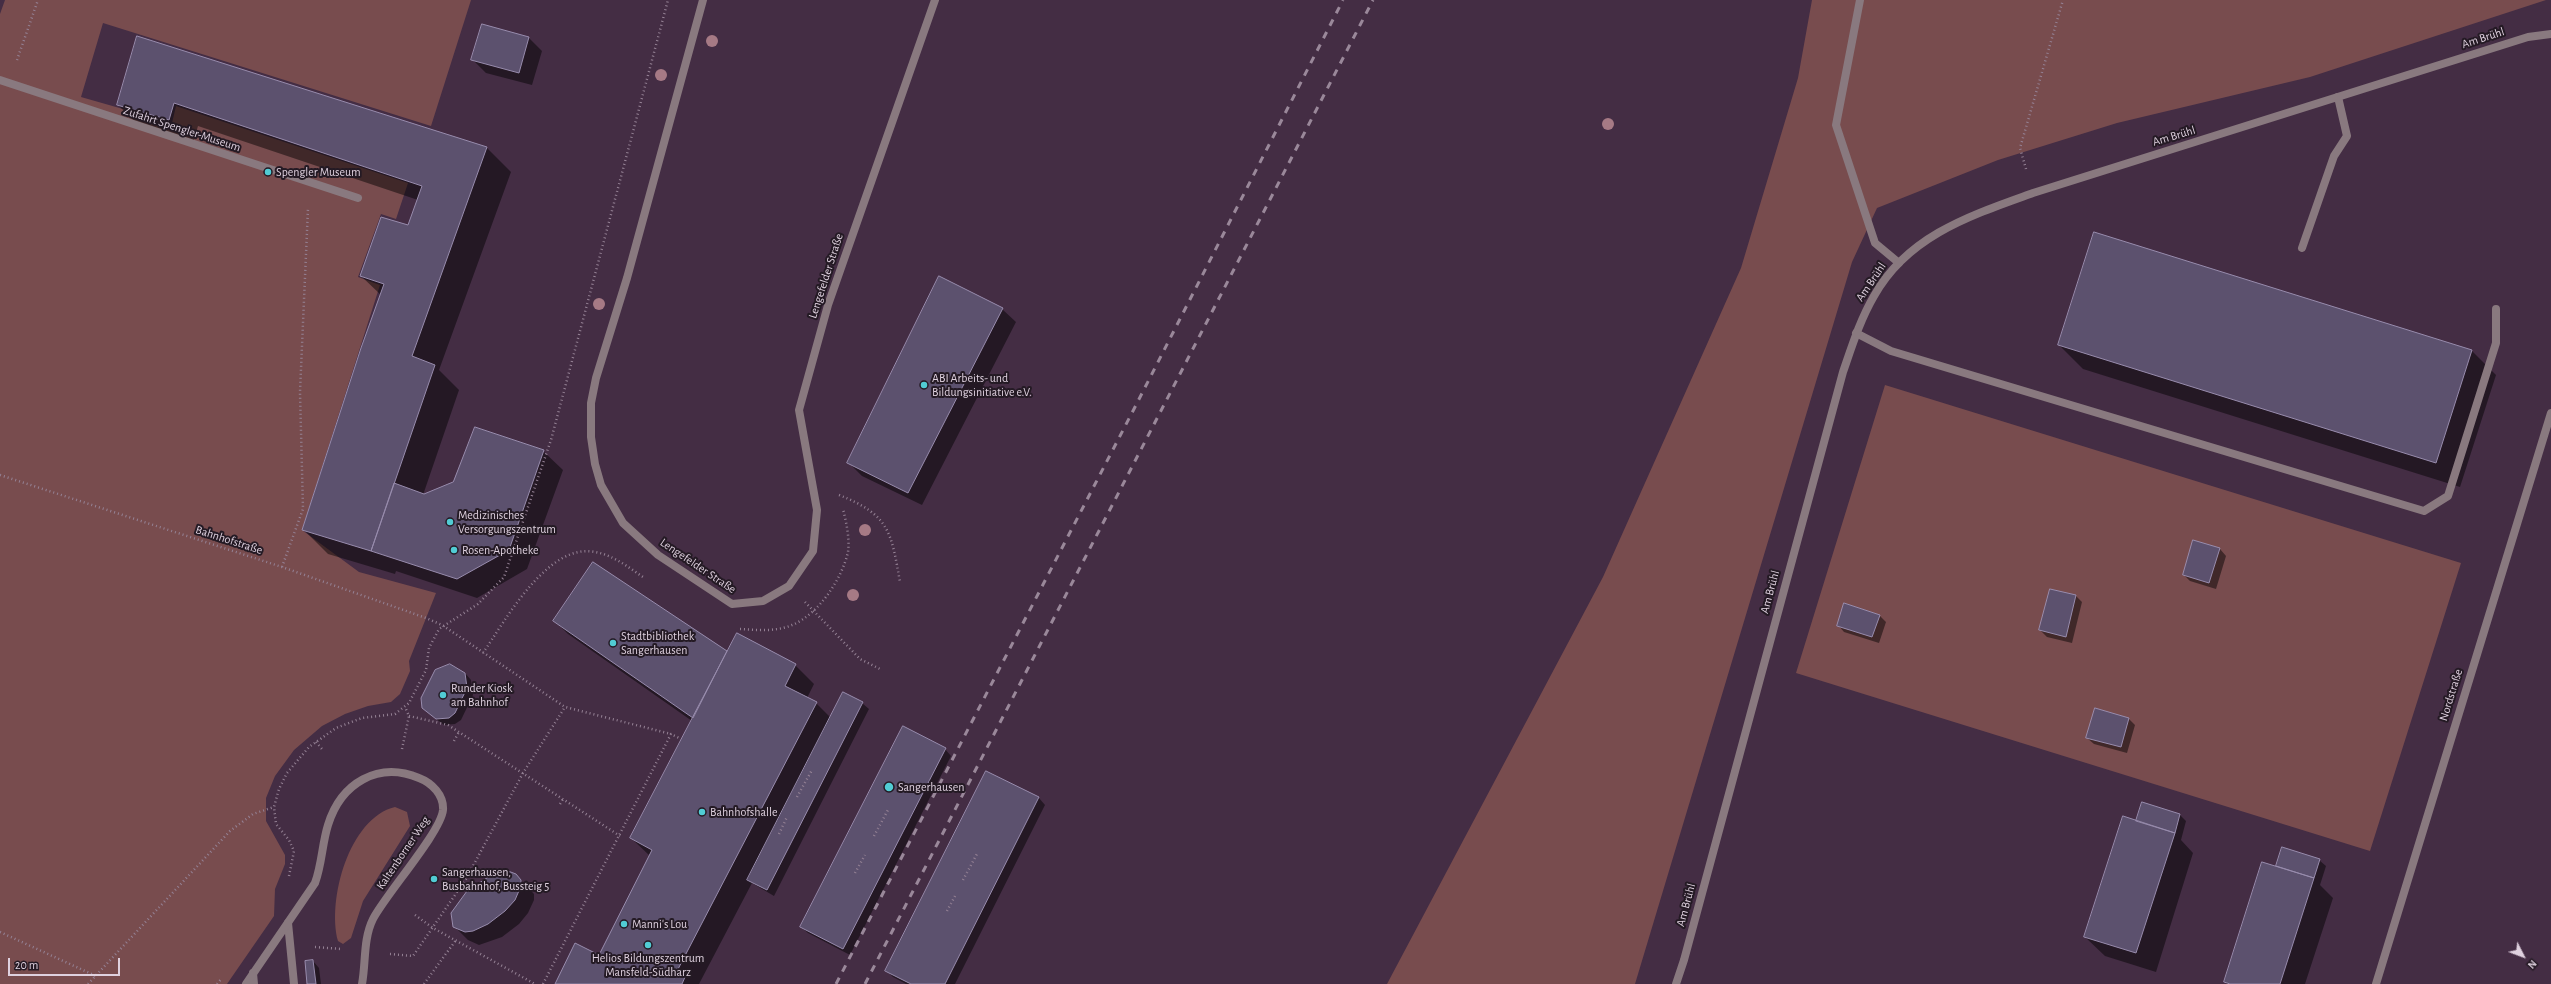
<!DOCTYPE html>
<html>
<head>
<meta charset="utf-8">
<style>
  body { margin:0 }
  #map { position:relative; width:2551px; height:984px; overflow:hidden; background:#442d44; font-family:"Alegreya Sans",sans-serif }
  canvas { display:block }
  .north { position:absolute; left:2503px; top:936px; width:40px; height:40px; -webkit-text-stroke:3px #241a24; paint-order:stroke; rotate:132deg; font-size:11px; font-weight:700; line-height:16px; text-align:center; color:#dfd1df }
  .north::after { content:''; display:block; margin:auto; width:14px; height:18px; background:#dfd1df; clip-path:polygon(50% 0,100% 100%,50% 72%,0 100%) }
  .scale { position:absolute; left:8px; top:958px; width:112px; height:18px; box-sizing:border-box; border:2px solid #dfd1df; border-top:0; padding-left:5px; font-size:12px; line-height:14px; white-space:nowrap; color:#dfd1df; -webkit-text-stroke:3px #241a24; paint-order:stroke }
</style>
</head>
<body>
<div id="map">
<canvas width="2551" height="984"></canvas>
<div class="north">N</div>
<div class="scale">20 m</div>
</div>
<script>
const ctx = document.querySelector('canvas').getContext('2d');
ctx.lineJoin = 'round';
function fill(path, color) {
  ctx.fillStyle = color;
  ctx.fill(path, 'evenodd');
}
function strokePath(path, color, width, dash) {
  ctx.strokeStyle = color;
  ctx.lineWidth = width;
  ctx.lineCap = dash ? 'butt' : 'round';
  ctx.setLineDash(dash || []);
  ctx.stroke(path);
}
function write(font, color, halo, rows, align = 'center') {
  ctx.font = font + ' "Alegreya Sans",sans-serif';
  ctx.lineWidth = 4;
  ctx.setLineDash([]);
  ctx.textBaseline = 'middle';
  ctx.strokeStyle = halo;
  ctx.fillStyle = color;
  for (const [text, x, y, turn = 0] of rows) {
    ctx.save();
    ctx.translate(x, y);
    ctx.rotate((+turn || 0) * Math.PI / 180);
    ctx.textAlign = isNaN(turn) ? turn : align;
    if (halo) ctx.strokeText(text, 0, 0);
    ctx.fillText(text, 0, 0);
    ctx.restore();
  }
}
const green = new Path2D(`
  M5,0h466l-40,126 -328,-103 -22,74 91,26 4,-17 232,77 -12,36 -15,-5 -23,63 22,8 -78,245 57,42 77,21 -27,68 1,10 -10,23 -9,8 -23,4 -23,8 -23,12 -28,24 -19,26 -9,22v23l19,34v9l-10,25 -1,27 -47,68h-227v-970z
  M1812,0h734l-236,77 -193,46 -119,37 -121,48 -25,54 -217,722h-248l216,-407 138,-309 57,-190z
  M1885,385l576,178 -91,288 -574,-178z
  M395,807l12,5 3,14 -47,75 -12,37 -8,6 -5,-3c-11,-41 11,-123 57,-134z`);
const shadow = new Path2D(`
  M137,37l350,111 24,24 -72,198 20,20 -36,105 120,-44 20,19 -36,99 -50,29 -81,-27 -1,3 -67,-20 -24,-24 77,-235 -20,-19 48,-50 9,-26 -220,-74 -5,17 -51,-14 -24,-24z
  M529,38l13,13 -10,34 -46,-12 -14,-14z
  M1002,309l14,13 -94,183 -60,-29 -13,-13z
  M2059,345l413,6 24,24 -36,112 -377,-118z
  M2194,541l26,8 6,7 -10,33 -26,-8 -6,-6z
  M2050,590l26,6 6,6 -10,41 -25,-6 -7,-7z
  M1880,616l6,6 -7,21 -35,-11 -6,-7z
  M555,621l240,44 19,19 -7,14 9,5 15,15 31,-15 7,6 -95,187 -22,-13 -53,101h-143l43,-28 51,-100 -19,-18 61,-117 -124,-87z
  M465,673l6,7 2,15 -12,25 -6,4 -11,1 -14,-11z
  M2129,719l6,6 -8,28 -33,-9 -7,-6z
  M945,749l6,7 -101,199 -42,-22 -7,-6z
  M987,772l52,26 6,7 -90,179h-49l-13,-7 -6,-6z
  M2143,803l37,12 6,6 -5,19 12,13 -37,119 -51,-16 -20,-19 52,-115z
  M2282,848l37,12 7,6 -6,19 13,13 -28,86h-78l-2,-2 51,-115z
  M516,875l18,19v6l-6,13 -9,11 -17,13 -23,8 -11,-5 -14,-14z
  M313,961l6,7 2,16h-13z`);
const building = new Path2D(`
  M482,24l47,13 -10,36 -48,-13z
  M137,36l350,111 -75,209 23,9 -64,186 -69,-21 59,-182 23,-64 -24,-8 21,-59 27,8 14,-39 -248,-83 -5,17 -52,-15z
  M2094,232l378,118 -36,113 -378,-118z
  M939,276l64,32 -95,185 -61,-30z
  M475,427l69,23 -35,100 -52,29 -86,-28 23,-68 30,11 29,-12z
  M2193,540l27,8 -11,35 -26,-8z
  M593,562l134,89 -34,67 -140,-97z
  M2050,589l26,6 -10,42 -27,-7z
  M1844,603l36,12 -8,22 -35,-11z
  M737,633l59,31 -11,22 32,16 -141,271 9,4 -3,7h-127l20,-41 24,12 53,-105 -22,-12z
  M450,664l15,9 2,15 -12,25 -6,5 -13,1 -14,-11 -1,-10 14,-28z
  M843,692l20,10 -96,188 -20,-10z
  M2095,708l34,10 -8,29 -35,-9z
  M903,726l43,22 -103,201 -43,-22z
  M986,771l53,26 -94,187h-34l-26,-13z
  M2142,802l38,12 -5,19 -39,-12z
  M2123,816l52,17 -39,120 -52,-16z
  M2282,847l38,12 -6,19 -38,-12z
  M2262,862l52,16 -34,106h-50l-6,-2z
  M508,871l8,3 5,6v6l-6,14 -10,11 -17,13 -15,7 -8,1 -12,-5 -2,-14 16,-22 26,-17z
  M313,960l3,24h-9l-2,-23z`);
const path = new Path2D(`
  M17,60l21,-60
  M2026,169l-6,-21 43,-148
  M0,475l282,92 144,51 16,7 123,82 106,27
  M839,495c51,20 52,37 61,87
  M282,567l21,-58 -3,-117 8,-184
  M805,602l55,57 20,10
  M740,629c17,1 36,3 52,-4 26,-10 50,-46 56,-73 2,-13 -2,-31 -5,-43
  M483,653c22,-32 65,-111 112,-101 18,3 33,15 48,25
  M409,716l39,9 172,111
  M454,741l5,-9
  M316,742l6,7
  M402,749l7,-33 -4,-9
  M797,797l15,-27
  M560,804l3,-5
  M779,834l8,-17
  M874,836l15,-28
  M855,873l10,-18
  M289,876l5,-25 -5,-11 -13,-16 -2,-17 5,-18 8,-16 22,-26 27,-19 26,-10 33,-4 14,-11 17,-33 3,-22 10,-19 39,-25 26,-27 47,-137 117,-440
  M963,880l15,-28
  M947,911l8,-15
  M415,915l18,13 102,56
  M0,932l96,44
  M315,947l26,2
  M390,954l23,2 53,-77 57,-106 42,-66
  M88,984l142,-153 23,-17 21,-7
  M217,984l5,-6
  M424,984l32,-44
  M543,984l128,-250 10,5`);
const service = new Path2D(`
  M1860,0l-24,125 39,118 24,20
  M2302,248l32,-92 13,-20 -9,-39
  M1856,333l35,18 533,160 24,-15 48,-153v-34
  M288,923l6,61
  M253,973l1,11`);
const minor = new Path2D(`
  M703,0l-76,278 -31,100 -5,25v34l4,27 6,21 22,38 35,32 74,49 31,-3 26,-15 24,-35 4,-41 -18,-100 29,-105 107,-305
  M0,80l358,118
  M246,984l69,-101c7,-19 7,-39 13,-58 13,-42 50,-64 91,-47 13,5 25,17 24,32 -2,22 -57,84 -70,109 -10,20 -7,44 -11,65
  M1676,984l8,-24 159,-588c9,-26 17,-52 31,-76 34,-61 98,-81 159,-103l495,-156 23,-3
  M2376,984l175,-571`);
const rail = new Path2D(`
  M836,984l299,-577 208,-407
  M865,984l508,-984`);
const trees = [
  [712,41],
  [661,75],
  [1608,124],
  [599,304],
  [865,530],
  [853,595]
];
const markers = [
  [268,172,4,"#51ccd4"],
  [924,385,4,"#51ccd4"],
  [450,522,4,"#51ccd4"],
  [454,550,4,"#51ccd4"],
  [613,643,4,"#51ccd4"],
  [443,695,4,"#51ccd4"],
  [889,787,5,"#51ccd4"],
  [702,812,4,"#51ccd4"],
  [434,879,4,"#51ccd4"],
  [624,924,4,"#51ccd4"],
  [648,945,4,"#51ccd4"]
];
const streetNames = [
  ["Am Brühl",2483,38,-18],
  ["Zufahrt Spengler-Museum",182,129,18],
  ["Am Brühl",2174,136,-17],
  ["Lengefelder Straße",826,276,-72],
  ["Am Brühl",1871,282,-56],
  ["Bahnhofstraße",229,540,18],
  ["Lengefelder Straße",698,566,34],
  ["Am Brühl",1770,592,-75],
  ["Nordstraße",2451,695,-73],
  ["Kaltenborner Weg",403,853,-56],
  ["Am Brühl",1686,905,-75]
];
const poiNames = [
  ["Spengler Museum",276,172],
  ["ABI Arbeits- und",932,378],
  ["Bildungsinitiative e.V.",932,392],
  ["Medizinisches",458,515],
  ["Versorgungszentrum",458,529],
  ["Rosen-Apotheke",462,550],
  ["Stadtbibliothek",621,636],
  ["Sangerhausen",621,650],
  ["Runder Kiosk",451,688],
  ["am Bahnhof",451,702],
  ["Sangerhausen",898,787],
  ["Bahnhofshalle",710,812],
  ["Sangerhausen,",442,872],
  ["Busbahnhof, Bussteig 5",442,886],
  ["Manni's Lou",632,924],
  ["Helios Bildungszentrum",648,958,"center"],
  ["Mansfeld-Südharz",648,972,"center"]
];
fill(green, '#784c4e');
fill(shadow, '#0007');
fill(building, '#5c516e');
strokePath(building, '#988cad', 1);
strokePath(path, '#958295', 2.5, [1, 3]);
strokePath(service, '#89797f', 8);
strokePath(minor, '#89797f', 8);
strokePath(rail, '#9a889a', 3, [7, 7]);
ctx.fillStyle = '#a67a85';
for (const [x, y] of trees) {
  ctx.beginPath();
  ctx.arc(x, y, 6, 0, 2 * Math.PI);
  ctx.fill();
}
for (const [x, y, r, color] of markers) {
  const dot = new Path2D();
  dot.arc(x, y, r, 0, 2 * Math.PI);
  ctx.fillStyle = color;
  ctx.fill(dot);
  strokePath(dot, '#241a24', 1.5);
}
write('12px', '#dfd1df', '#241a24', streetNames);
write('12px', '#dfd1df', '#241a24', poiNames, 'left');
</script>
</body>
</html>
